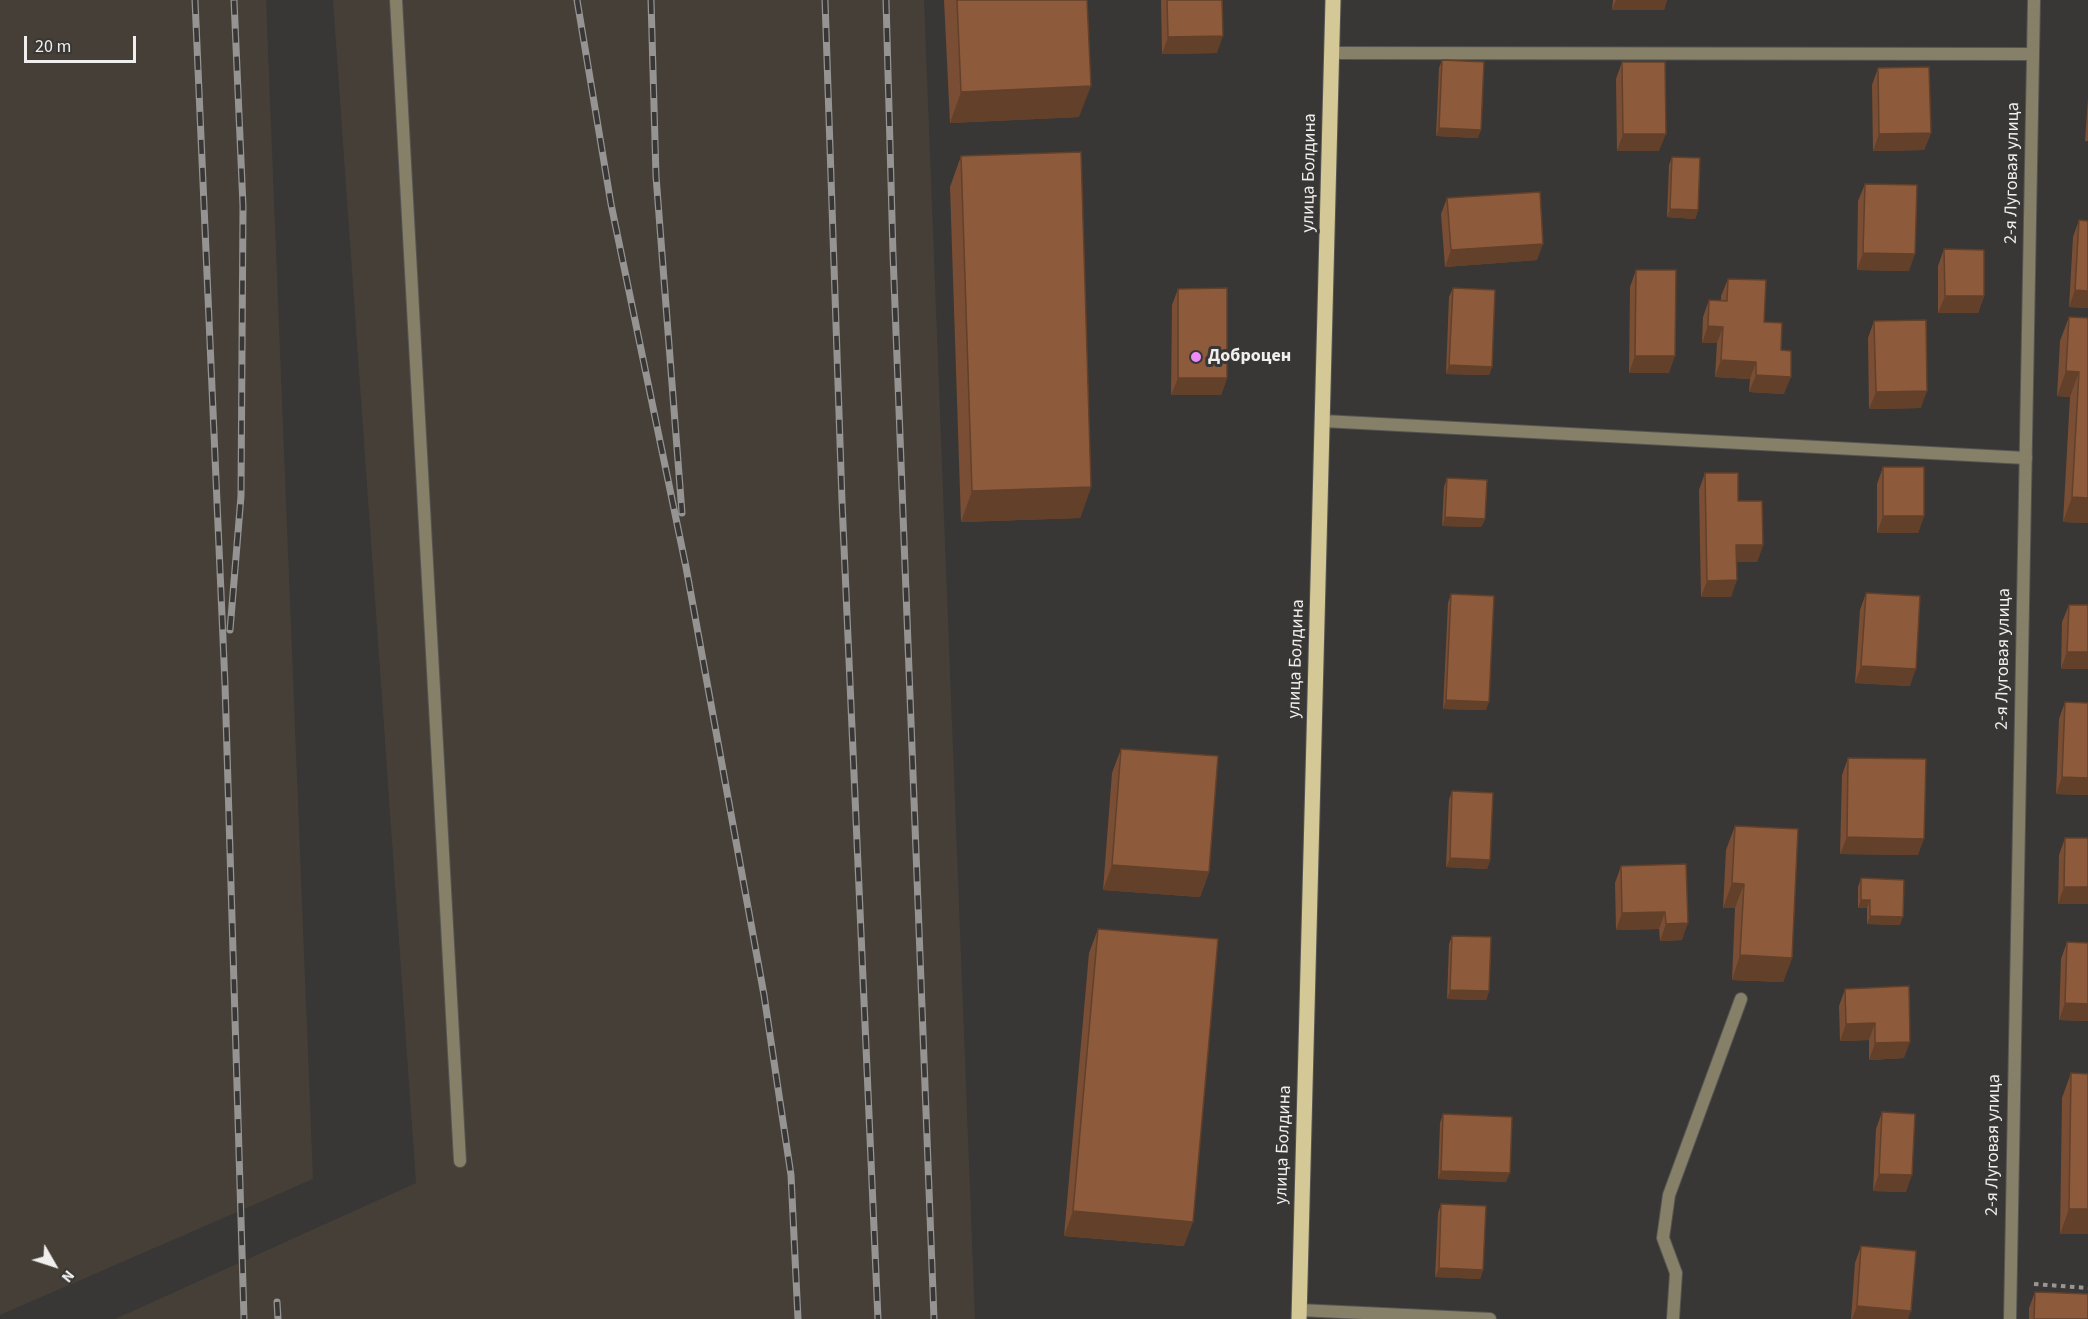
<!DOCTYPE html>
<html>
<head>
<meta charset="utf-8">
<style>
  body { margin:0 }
  #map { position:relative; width:2088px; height:1319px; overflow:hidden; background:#383735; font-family:"Source Sans 3",sans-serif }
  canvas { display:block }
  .north { position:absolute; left:24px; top:1235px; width:60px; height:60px; -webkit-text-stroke:4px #383735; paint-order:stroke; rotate:129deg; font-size:16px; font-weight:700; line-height:24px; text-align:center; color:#f0efed }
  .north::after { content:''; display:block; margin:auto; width:21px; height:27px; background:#f0efed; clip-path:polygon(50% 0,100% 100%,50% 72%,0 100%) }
  .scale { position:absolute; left:24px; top:36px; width:112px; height:27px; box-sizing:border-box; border:3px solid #f0efed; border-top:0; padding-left:8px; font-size:18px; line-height:21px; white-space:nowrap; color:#f0efed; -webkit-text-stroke:4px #383735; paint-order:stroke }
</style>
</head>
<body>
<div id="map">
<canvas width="2088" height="1319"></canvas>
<div class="north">N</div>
<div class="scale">20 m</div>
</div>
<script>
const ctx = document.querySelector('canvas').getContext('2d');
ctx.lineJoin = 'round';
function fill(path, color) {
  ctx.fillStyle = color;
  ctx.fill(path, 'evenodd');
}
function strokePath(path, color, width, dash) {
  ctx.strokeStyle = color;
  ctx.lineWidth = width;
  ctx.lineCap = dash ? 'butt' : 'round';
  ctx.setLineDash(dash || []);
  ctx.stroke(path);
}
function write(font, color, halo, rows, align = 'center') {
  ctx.font = font + ' "Source Sans 3",sans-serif';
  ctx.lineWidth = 6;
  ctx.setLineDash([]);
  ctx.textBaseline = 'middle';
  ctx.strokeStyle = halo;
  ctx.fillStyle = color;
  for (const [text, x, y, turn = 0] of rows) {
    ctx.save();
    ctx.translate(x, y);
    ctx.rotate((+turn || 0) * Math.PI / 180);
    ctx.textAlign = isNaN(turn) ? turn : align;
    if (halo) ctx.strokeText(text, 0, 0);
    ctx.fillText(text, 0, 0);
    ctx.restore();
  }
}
const built = new Path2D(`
  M0,0h266l47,1179 -313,136z
  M333,0h591l51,1319h-860l301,-136z`);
const path = new Path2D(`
  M2034,1284l54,4`);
const service = new Path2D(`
  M396,0l64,1161
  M1333,53l700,1
  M1323,421l703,37
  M1299,1310l191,9
  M1673,1319l3,-46 -13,-35 6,-43 72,-196`);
const minor = new Path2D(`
  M2010,1319l24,-1319`);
const primary = new Path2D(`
  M1299,1319l34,-1319`);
const rail = new Path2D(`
  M195,0l30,684 19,635
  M577,0l34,204 75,363 78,428 27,180 7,144
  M651,0l5,176 26,337
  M825,0l17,501 36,818
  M886,0l7,254 41,1065
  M230,630l11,-134 2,-290 -9,-206
  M277,1302l1,17`);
const wall = new Path2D(`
  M944,0h143l-8,117 -129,6z
  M1161,0h61l-5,53 -55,1z
  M1613,0h54l-3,10h-52z
  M1442,60l36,78 -42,-2 3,-68z
  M1622,62l37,89h-42l-1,-72z
  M1878,68l53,65 -7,17 -51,1 -1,-66z
  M2088,98v43h-3z
  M961,156l130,331 -11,31 -119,4 -11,-335z
  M1672,157l26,53 -3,9 -28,-2 2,-52z
  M1865,184l44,87 -52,-1 1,-69z
  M1447,198l90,62 -92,7 -4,-53z
  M2079,220l9,88 -19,-1 4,-70z
  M1944,249l40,47 -6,17h-40v-47z
  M1636,270l33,103h-40l1,-86z
  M1728,279l36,43 17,28 3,44 -35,-2 1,-13 -35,-2 2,-34h-15l1,-26 6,-17h12v-4z
  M1453,288l39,79 -3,8 -43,-1 3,-77z
  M1178,289l49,89 -6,17h-50l1,-90z
  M2069,317l19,1v205l-25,-1 7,-125 -13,-1 3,-55z
  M1874,321l47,87 -52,1 -1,-71z
  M1883,467l41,49 -6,17h-41v-49z
  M1705,473l33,28 25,44 -6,17h-21l-5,35h-30l-2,-107z
  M1447,478l38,41 -4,8 -39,-1 2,-39z
  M1866,593l44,93 -55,-3 5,-73z
  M1451,594l35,116 -43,-1 5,-106z
  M2069,605h19l-27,64 1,-47z
  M2065,702l23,93 -32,-1 3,-75z
  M1121,749l88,123 -9,25 -97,-7 9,-117z
  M1848,758l70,97 -78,-1 2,-79z
  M1452,791l38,69 -3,9 -41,-2 3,-67z
  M1735,826l57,132 -9,24 -51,-2 3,-72h-12l3,-58z
  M2065,838h23v66h-30l1,-49z
  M1686,864l-4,76 -22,1 -1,-12 -43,1 -1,-47 6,-17z
  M1861,878l39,47 -33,-1v-16h-9v-21z
  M1098,929l86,317 -120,-10 25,-283z
  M1452,936l37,55 -3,9 -39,-1 2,-55z
  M2067,942l21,1v78l-29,-1 2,-61z
  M1845,989l59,69 -35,2v-20l-29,1 -1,-35z
  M2071,1073l17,161h-28l2,-136z
  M1882,1112l24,80 -33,-1 3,-62z
  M1443,1114l63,68 -68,-3 2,-56z
  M1441,1204l42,66 -3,9 -45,-2 3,-64z
  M1861,1246l47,73h-57l4,-56z
  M2035,1292l53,27h-59v-11z`);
const shadedWall = new Path2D(`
  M1616,0h51l-3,10h-52z
  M1223,36l-6,17 -55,1 6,-17z
  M1091,86l-12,31 -129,6 11,-31z
  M1439,128l42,2 -3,8 -42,-2z
  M1931,133l-7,17 -51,1 6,-17z
  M1623,134h43l-7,17h-42z
  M1670,209l28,1 -3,9 -28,-2z
  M1543,244l-6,16 -92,7 6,-17z
  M1863,253l52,1 -6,17 -52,-1z
  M2075,290l13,1v17l-19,-1z
  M1945,296h39l-6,17h-40z
  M1708,326l15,1 -6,16h-15z
  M1635,356h40l-6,17h-40z
  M1721,360l35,2 -6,17 -35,-2z
  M1449,365l43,2 -3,8 -43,-1z
  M2066,371l13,1 -9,25 -13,-1z
  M1756,375l35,2 -7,17 -35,-2z
  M1178,378h49l-6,17h-50z
  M1927,391l-6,17 -52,1 7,-17z
  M1091,487l-11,31 -119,4 11,-31z
  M2072,497l16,1v25l-25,-1z
  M1883,516h41l-6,17h-41z
  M1445,517l40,2 -4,8 -39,-1z
  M1736,545h27l-6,17h-27z
  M1737,580l-6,17h-30l6,-16z
  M2067,652h21v17h-27z
  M1861,666l55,3 -6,17 -55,-3z
  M1446,700l43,2 -3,8 -43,-1z
  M2062,777l26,1v17l-32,-1z
  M1847,837l77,2 -6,16 -78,-1z
  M1450,858l40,2 -3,9 -41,-2z
  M1112,865l97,7 -9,25 -97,-7z
  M1732,883l12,1 -9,24h-12z
  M2064,887h24v17h-30z
  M1861,900h9l-3,8h-9z
  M1665,912l-6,17 -43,1 6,-17z
  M1870,916l33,1 -3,8 -33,-1z
  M1688,923l-6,17 -22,1 6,-17z
  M1740,955l52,3 -9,24 -51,-2z
  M1450,990l39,1 -3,9 -39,-1z
  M2065,1003l23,1v17l-29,-1z
  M1875,1023l-6,17 -29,1 6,-17z
  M1910,1042l-6,16 -35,2 6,-17z
  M1441,1171l69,2 -4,9 -68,-3z
  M1879,1174l33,1 -6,17 -33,-1z
  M2069,1209h19v25h-28z
  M1073,1211l120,11 -9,24 -120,-10z
  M1439,1268l44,2 -3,9 -45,-2z
  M1857,1306l54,5 -3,8h-56z`);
const building = new Path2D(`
  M957,0h130l4,86 -130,6z
  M1167,0h55l1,36 -55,1z
  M1442,60l42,2 -3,68 -42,-2z
  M1622,62h43l1,72h-43z
  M1929,67l2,66 -52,1 -1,-66z
  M1081,152l10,335 -119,4 -11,-335z
  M1672,157l28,1 -2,52 -28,-1z
  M1865,184l52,1 -2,69 -52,-1z
  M1540,192l3,52 -92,6 -4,-52z
  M2079,220l9,1v70l-13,-1z
  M1944,249l40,1v46h-39z
  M1636,270h40l-1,86h-40z
  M1728,279l38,1 -2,42 18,1 -1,27 10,1v26l-35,-2v-13l-35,-2 2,-33 -15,-1 1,-26 18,1z
  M1227,288v90h-49v-89z
  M1453,288l42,2 -3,77 -43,-2z
  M2069,317l19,1v180l-16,-1 7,-125 -13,-1z
  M1926,320l1,71 -51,1 -2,-71z
  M1883,467h41v49h-41z
  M1705,473h33v28h24l1,44h-27l1,35 -30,1z
  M1447,478l40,2 -2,39 -40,-2z
  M1866,593l54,3 -4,73 -55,-3z
  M1451,594l43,2 -5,106 -43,-2z
  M2069,605h19v47h-21z
  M2065,702l23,1v75l-26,-1z
  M1121,749l97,7 -9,116 -97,-7z
  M1848,758l78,1 -2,80 -77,-2z
  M1452,791l41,2 -3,67 -40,-2z
  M1735,826l63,3 -6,129 -52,-3 4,-71 -12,-1z
  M2065,838h23v49h-24z
  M1686,864l2,59 -22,1 -1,-12 -43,1 -1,-47z
  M1861,878l43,2 -1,37 -33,-1v-16h-9z
  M1098,929l120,10 -25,283 -120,-11z
  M1452,936l39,1 -2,54 -39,-1z
  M2067,942l21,1v61l-23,-1z
  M1909,986l1,56 -35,1v-20l-29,1 -1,-35z
  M2071,1073l17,1v135h-19z
  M1882,1112l33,2 -3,61 -33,-1z
  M1443,1114l69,3 -2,56 -69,-2z
  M1441,1204l45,2 -3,64 -44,-2z
  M1861,1246l55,5 -5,60 -54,-5z
  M2035,1292l53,2v25h-54z`);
const markers = [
  [1196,357,6,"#ed8cf9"]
];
const streetNames = [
  ["улица Болдина",1310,173,-89],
  ["2-я Луговая улица",2013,173,-89],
  ["улица Болдина",1297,659,-88],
  ["2-я Луговая улица",2004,659,-89],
  ["улица Болдина",1284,1145,-88],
  ["2-я Луговая улица",1994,1145,-89]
];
const poiNames = [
  ["Доброцен",1208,357]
];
fill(built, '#453f38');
strokePath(service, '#555452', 14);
strokePath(minor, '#555452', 14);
strokePath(primary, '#555452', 17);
strokePath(path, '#979694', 4, [4.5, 4.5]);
strokePath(service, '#868068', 12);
strokePath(minor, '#868068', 12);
strokePath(primary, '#d4c896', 15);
strokePath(rail, '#959492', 7);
strokePath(rail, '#383735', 4.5, [14]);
fill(wall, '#794e34');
fill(shadedWall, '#63402a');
fill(building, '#8d5b3c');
strokePath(building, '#63402a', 1.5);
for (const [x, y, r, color] of markers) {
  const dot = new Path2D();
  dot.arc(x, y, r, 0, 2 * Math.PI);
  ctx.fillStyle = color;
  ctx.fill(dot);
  strokePath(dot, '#383735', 2);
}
write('18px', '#f0efed', '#383735', streetNames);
write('bold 18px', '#f0efed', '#383735', poiNames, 'left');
</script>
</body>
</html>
